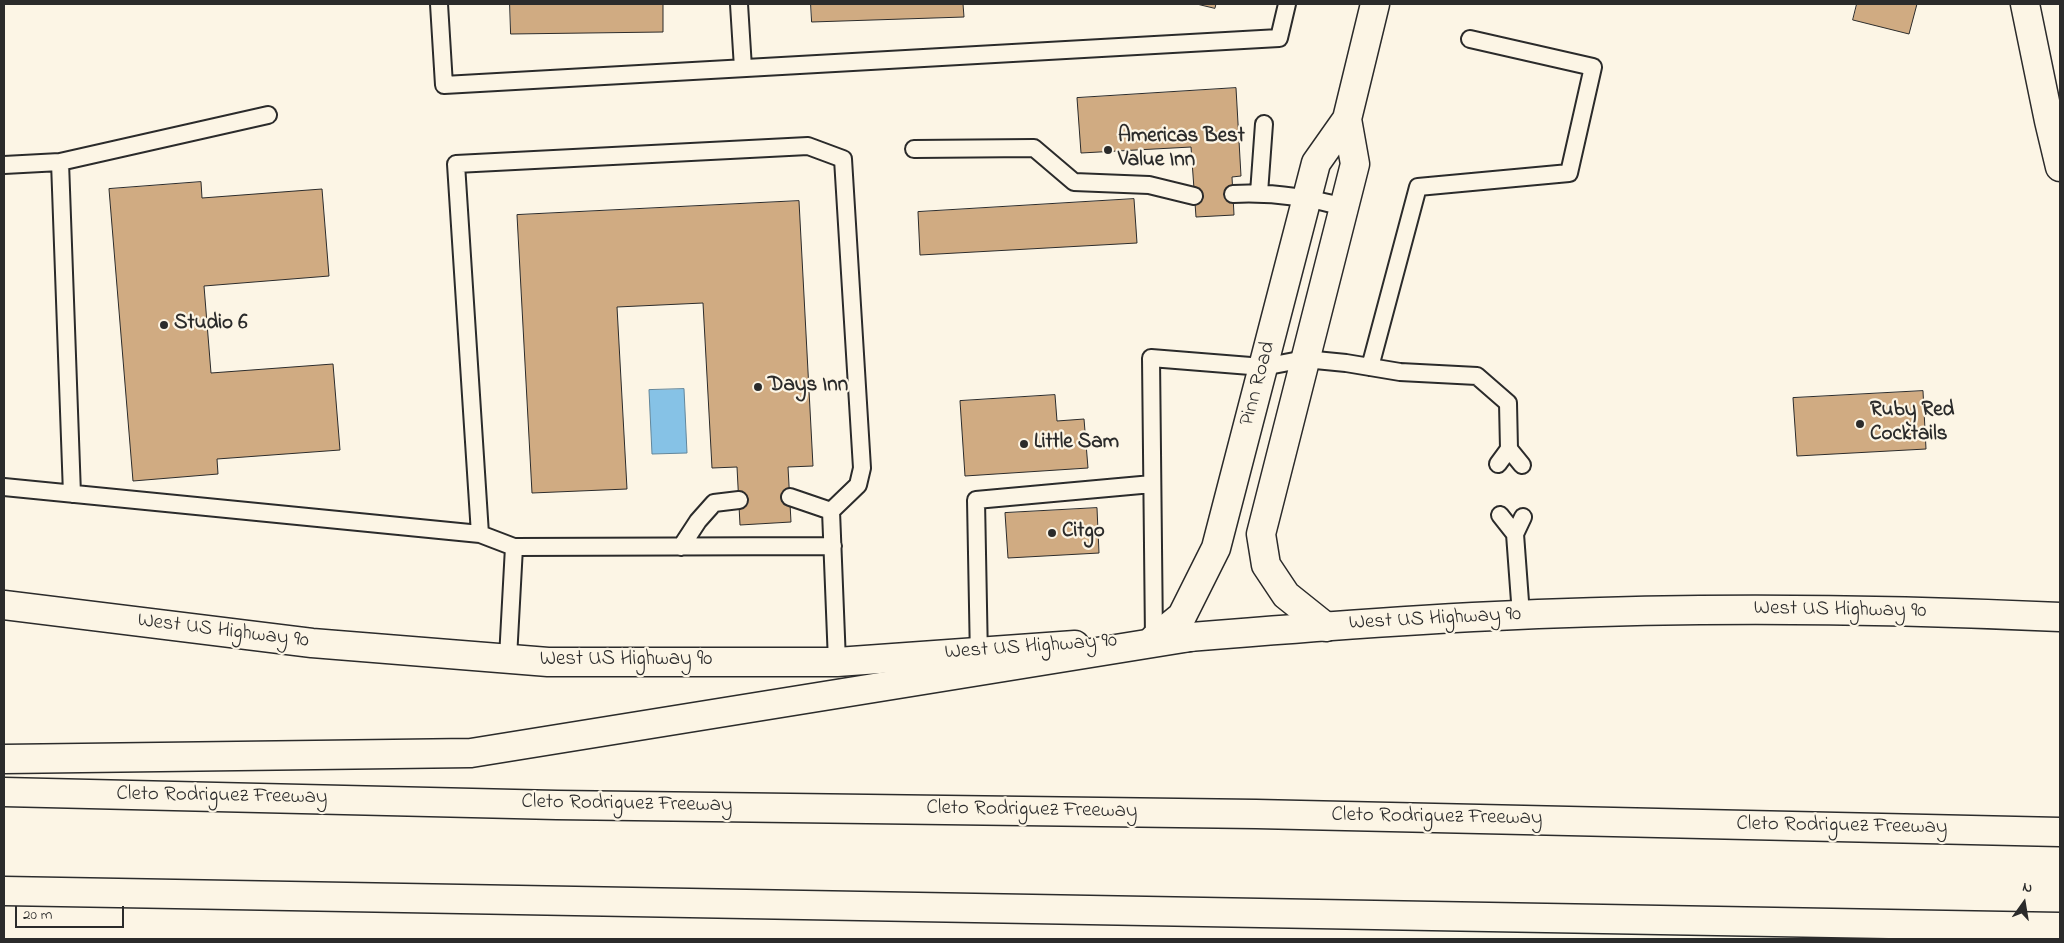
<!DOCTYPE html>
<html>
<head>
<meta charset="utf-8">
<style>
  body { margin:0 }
  #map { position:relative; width:2064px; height:943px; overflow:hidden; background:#fcf5e5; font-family:"Indie Flower",sans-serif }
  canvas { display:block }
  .frame { position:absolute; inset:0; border:5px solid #2b2b2b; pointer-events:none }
  .north { position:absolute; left:1999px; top:878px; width:50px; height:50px; -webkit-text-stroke:4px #fcf5e5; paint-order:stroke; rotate:13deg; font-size:14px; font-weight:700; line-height:20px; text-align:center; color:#2b2b2b }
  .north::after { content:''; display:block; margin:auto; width:18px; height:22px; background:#2b2b2b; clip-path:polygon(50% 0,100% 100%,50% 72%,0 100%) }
  .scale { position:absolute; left:15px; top:906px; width:109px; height:22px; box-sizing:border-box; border:2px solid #2b2b2b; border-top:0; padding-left:6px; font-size:15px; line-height:18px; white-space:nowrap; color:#2b2b2b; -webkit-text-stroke:4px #fcf5e5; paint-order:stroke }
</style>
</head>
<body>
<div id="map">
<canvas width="2064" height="943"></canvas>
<div class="frame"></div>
<div class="north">N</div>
<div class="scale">20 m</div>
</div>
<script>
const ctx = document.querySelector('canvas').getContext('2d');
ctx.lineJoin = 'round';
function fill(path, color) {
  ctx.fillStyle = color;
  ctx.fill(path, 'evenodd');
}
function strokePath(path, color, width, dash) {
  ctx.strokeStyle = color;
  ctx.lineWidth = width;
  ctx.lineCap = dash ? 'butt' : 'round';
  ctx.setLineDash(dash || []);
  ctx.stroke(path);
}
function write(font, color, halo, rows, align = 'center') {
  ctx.font = font + ' "Indie Flower",sans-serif';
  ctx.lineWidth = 4.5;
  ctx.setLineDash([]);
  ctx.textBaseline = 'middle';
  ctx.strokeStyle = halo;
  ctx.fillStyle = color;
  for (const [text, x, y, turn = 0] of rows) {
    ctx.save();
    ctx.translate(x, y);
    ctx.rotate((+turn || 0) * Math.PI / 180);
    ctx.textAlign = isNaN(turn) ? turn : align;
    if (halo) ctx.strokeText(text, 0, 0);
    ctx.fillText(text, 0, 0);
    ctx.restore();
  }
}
const water = new Path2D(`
  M684,389l3,64 -35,1 -3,-64z`);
const building = new Path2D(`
  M510,4h153v28l-152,2z
  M811,4h152l1,13 -152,5z
  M1197,4h19l-1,4z
  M1857,4h60l-8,30 -56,-14z
  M1236,88l5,88 -9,1 2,38 -38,2 -5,-70 -110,6 -4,-55z
  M201,182l1,16 120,-9 7,87 -125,10 7,87 122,-9 7,86 -123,9 1,15 -85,7 -24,-292z
  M1134,199l3,44 -217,12 -2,-43z
  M799,201l14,265 -25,1 3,55 -51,3 -3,-58 -25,1 -9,-165 -86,4 10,182 -95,4 -15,-278z
  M1923,391l3,58 -129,7 -4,-58z
  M1055,395l2,26 27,-2 4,49 -123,8 -5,-75z
  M1097,508l2,45 -91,5 -3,-45z`);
const service = new Path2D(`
  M439,4l5,81 835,-47 8,-34
  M739,4l4,64
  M914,149l120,-1 40,34 75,3 45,11
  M60,162l12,332
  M4,165l56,-3 208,-47
  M1259,193l5,-69
  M1233,194c38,-2 74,3 111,13
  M1370,367l48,-180 151,-14 24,-106 -123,-28
  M1498,464l11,-15
  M4,487l476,47 34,13 -6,111
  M790,497l41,14
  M1500,515l15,19
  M480,534l-24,-370 352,-18 35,13 19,309 -4,17 -27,26 6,151
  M514,547l319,-1
  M681,547l17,-26 16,-18 25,-3
  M1521,615l-6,-81 8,-17
  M1154,639l-3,-281 112,9 42,-8 41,4 54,9 77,4 31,27 1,46 13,16
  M979,659l-3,-159 176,-16`);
const minor = new Path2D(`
  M2025,4l24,117 11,46`);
const tertiary = new Path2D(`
  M1326,627l-40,-32 -20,-30 -5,-31 94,-370 -8,-45
  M1154,639l28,-23 34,-68 100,-385 31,-44 28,-115`);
const secondary = new Path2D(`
  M4,605l308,38 236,19h289l238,-17
  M1165,639c124,-10 249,-20 373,-25 174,-7 348,-5 522,3`);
const motorway = new Path2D(`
  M4,759l467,-6 719,-116
  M4,792l553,13 699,9 804,18
  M4,891l2056,36`);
const markers = [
  [1108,150,5,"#2b2b2b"],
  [164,325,5,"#2b2b2b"],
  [758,387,5,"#2b2b2b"],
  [1860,424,5,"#2b2b2b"],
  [1024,444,5,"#2b2b2b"],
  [1052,533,5,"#2b2b2b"]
];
const poiNames = [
  ["Americas Best",1118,138],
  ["Value Inn",1118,162],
  ["Studio 6",174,325],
  ["Days Inn",768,387],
  ["Ruby Red",1870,412],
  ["Cocktails",1870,436],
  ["Little Sam",1034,444],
  ["Citgo",1062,533]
];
const streetNames = [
  ["Pinn Road",1259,384,-75],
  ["West US Highway 90",1840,611,1],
  ["West US Highway 90",1435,620,-3],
  ["West US Highway 90",223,632,7],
  ["West US Highway 90",1031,648,-4],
  ["West US Highway 90",626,661],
  ["Cleto Rodriguez Freeway",222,797,1],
  ["Cleto Rodriguez Freeway",627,805,1],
  ["Cleto Rodriguez Freeway",1032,811,1],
  ["Cleto Rodriguez Freeway",1437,818,1],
  ["Cleto Rodriguez Freeway",1842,827,1]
];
fill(water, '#86c2e6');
strokePath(water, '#62869b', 1);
fill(building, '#d0ab82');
strokePath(building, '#2b2b2b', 1);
strokePath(service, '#2b2b2b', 20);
strokePath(minor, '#2b2b2b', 31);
strokePath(tertiary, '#2b2b2b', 31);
strokePath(secondary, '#2b2b2b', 31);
strokePath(motorway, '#2b2b2b', 31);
strokePath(service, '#fcf5e5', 16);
strokePath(minor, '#fcf5e5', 28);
strokePath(tertiary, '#fcf5e5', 28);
strokePath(secondary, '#fcf5e5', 28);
strokePath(motorway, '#fcf5e5', 28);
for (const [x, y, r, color] of markers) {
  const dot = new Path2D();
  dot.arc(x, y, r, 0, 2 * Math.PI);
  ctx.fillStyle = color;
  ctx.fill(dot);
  strokePath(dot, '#fcf5e5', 2);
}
write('bold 21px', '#2b2b2b', '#fcf5e5', poiNames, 'left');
write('21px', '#2b2b2b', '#fcf5e5', streetNames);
</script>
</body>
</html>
